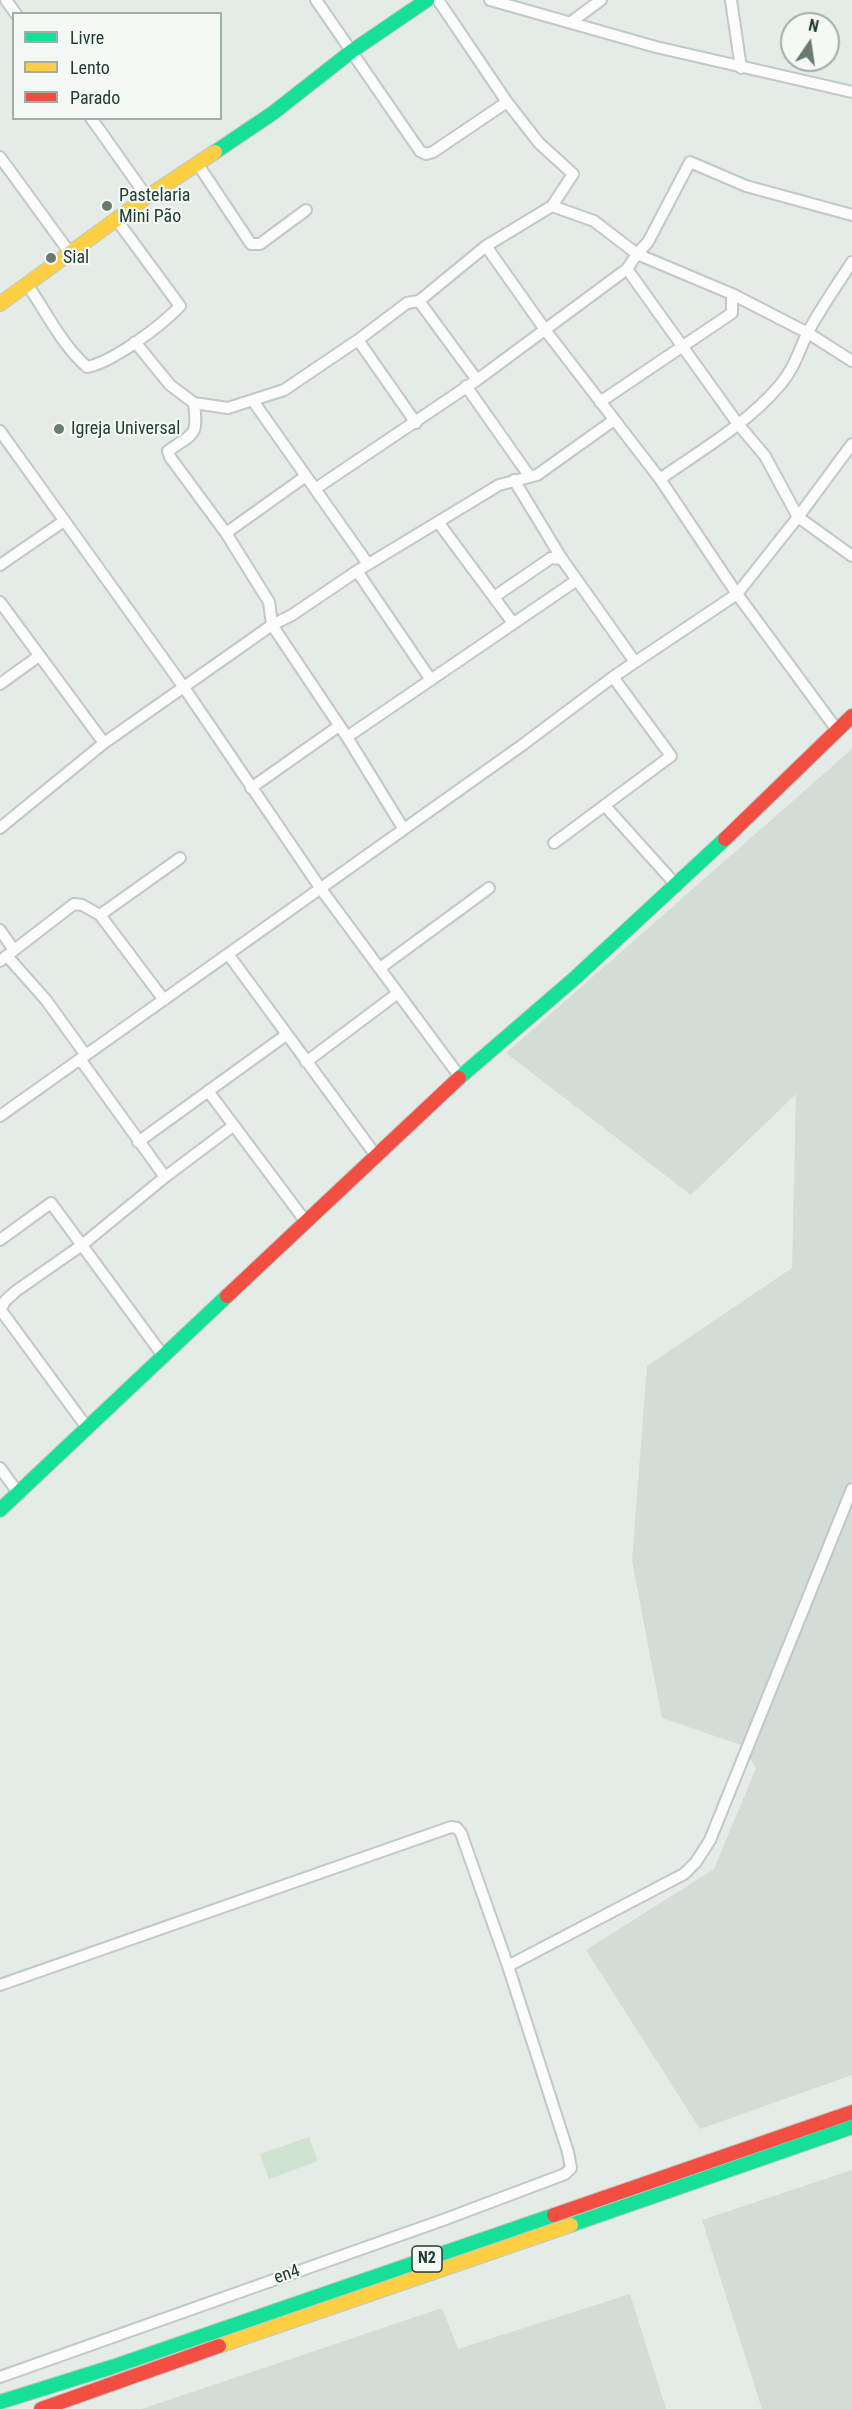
<!DOCTYPE html>
<html>
<head>
<meta charset="utf-8">
<style>
  body { margin:0 }
  #map { position:relative; width:852px; height:2409px; overflow:hidden; background:#e5ebe7; font-family:"Roboto Condensed",sans-serif }
  canvas { display:block }
  .legend { position:absolute; left:12px; top:12px; width:210px; height:108px; box-sizing:border-box; background:#f4f9f5; border:2px solid #a0aea7; margin:0; padding:8px 10px; list-style:none; font-size:18px; color:#233e31 }
  .legend li { display:flex; align-items:center; gap:12px; height:30px }
  .legend b { width:30px; border:2px solid #a0aea7 }
  .north { position:absolute; left:780px; top:12px; width:60px; height:60px; box-sizing:border-box; background:#f4f9f5; border:2px solid #a0aea7; border-radius:50%; rotate:13deg; font-size:16px; font-weight:700; line-height:24px; text-align:center; color:#233e31 }
  .north::after { content:''; display:block; margin:auto; width:21px; height:27px; background:#677b71; clip-path:polygon(50% 0,100% 100%,50% 72%,0 100%) }
</style>
</head>
<body>
<div id="map">
<canvas width="852" height="2409"></canvas>
<ul class="legend">
<li><b style="height:8px;background:#16e098"></b>Livre</li>
<li><b style="height:8px;background:#ffcf43"></b>Lento</li>
<li><b style="height:8px;background:#f24e42"></b>Parado</li>
</ul>
<div class="north">N</div>
</div>
<script>
const ctx = document.querySelector('canvas').getContext('2d');
ctx.lineJoin = 'round';
function fill(path, color) {
  ctx.fillStyle = color;
  ctx.fill(path, 'evenodd');
}
function strokePath(path, color, width, dash) {
  ctx.strokeStyle = color;
  ctx.lineWidth = width;
  ctx.lineCap = dash ? 'butt' : 'round';
  ctx.setLineDash(dash || []);
  ctx.stroke(path);
}
function write(font, color, halo, rows, align = 'center') {
  ctx.font = font + ' "Roboto Condensed",sans-serif';
  ctx.lineWidth = 4.5;
  ctx.setLineDash([]);
  ctx.textBaseline = 'middle';
  ctx.strokeStyle = halo;
  ctx.fillStyle = color;
  for (const [text, x, y, turn = 0] of rows) {
    ctx.save();
    ctx.translate(x, y);
    ctx.rotate((+turn || 0) * Math.PI / 180);
    ctx.textAlign = isNaN(turn) ? turn : align;
    if (halo) ctx.strokeText(text, 0, 0);
    ctx.fillText(text, 0, 0);
    ctx.restore();
  }
}
const built = new Path2D(`
  M852,749v1326l-152,54 -114,-179 128,-81 42,-101 -15,-23 -79,-27 -30,-157 15,-195 145,-98 4,-174 -105,101 -185,-142z
  M852,2170v239h-90l-60,-189z
  M630,2294l36,115h-524l300,-101 16,41z`);
const green = new Path2D(`
  M309,2137l9,24 -49,18 -9,-25z`);
const street = new Path2D(`
  M6,0l10,14
  M316,0l104,151 6,3 7,-2 74,-50
  M490,0l166,47 196,45
  M731,0l10,68
  M571,22l30,-22
  M91,118l56,79
  M0,157l70,96
  M197,163l54,81h9l46,-34
  M552,206l42,15 43,33 95,40 76,39 44,28
  M486,246l60,85 114,148 77,115 100,136
  M627,269l111,155 27,32 33,61 54,39
  M27,284c19,28 35,61 60,83 26,-5 74,-41 93,-61l-64,-87
  M419,301l58,79
  M358,340l58,83
  M135,342l35,43 24,18
  M466,386l64,91
  M253,401l115,163
  M600,402l132,-89v-19
  M0,431l183,255 138,203 139,188
  M660,479c41,-29 87,-55 120,-94 14,-16 19,-35 28,-53 13,-24 29,-47 44,-70
  M514,480l48,79 73,103
  M315,489l162,-109 150,-111 10,-15 11,-12 42,-80 56,24 106,29
  M438,522l75,101
  M226,533l80,-57
  M0,565l64,-44
  M357,571l74,109
  M494,597l57,-39 11,1
  M0,602l104,141
  M0,684l39,-28
  M347,737l230,-157
  M251,788l88,-62
  M606,807l71,79
  M0,828l104,-85 168,-118 20,-10 65,-44 142,-86 38,-10 77,-55
  M403,828l-56,-91 -75,-112 -3,-23 -43,-69 -56,-76 -2,-6c27,-19 30,-14 26,-48l34,5 56,-18 74,-50 49,-37 12,-2 67,-55 66,-40 21,-32 -34,-31 -32,-41 -69,-102
  M554,843l117,-87 -58,-79
  M100,915l80,-57
  M0,930l14,20
  M228,954l149,203
  M7,956l39,44 39,54
  M0,961l74,-57 8,1 18,10 64,85
  M380,968l109,-80
  M80,1059l85,118
  M306,1062l92,-69
  M208,1091l98,131
  M0,1116l521,-370 92,-69 124,-83 61,-77 54,-73
  M138,1142l148,-107
  M0,1240l51,-37 113,154
  M0,1309l88,120
  M0,1310l5,-9 11,-10 66,-46 83,-68 68,-51
  M0,1468l19,26
  M508,1966l176,-92 12,-12 14,-22 142,-351
  M0,1985l451,-158 6,1 4,5 47,133 60,186 3,16 -6,6 -122,46 -443,157`);
const fast = new Path2D(`
  M215,152l58,-39 79,-62 75,-51
  M459,1078l116,-100 150,-139
  M0,1510l227,-214
  M571,2225l281,-98
  M0,2402l112,-35 442,-152`);
const slow = new Path2D(`
  M0,304l147,-107 68,-45
  M219,2346l352,-121`);
const jam = new Path2D(`
  M725,839l127,-123
  M227,1296l232,-218
  M554,2215l298,-103
  M41,2409l178,-63`);
const markers = [
  [107,206,6,"#677b71"],
  [51,258,6,"#677b71"],
  [59,429,6,"#677b71"]
];
const shields = [
  [427,2259,30]
];
const shieldNames = [
  ["N2",427,2259]
];
const poiNames = [
  ["Pastelaria",119,196],
  ["Mini Pão",119,217],
  ["Sial",63,258],
  ["Igreja Universal",71,429]
];
const streetNames = [
  ["en4",287,2275,-19]
];
fill(built, '#d3dcd6');
fill(green, '#cee3d0');
strokePath(street, '#c2c8c4', 14);
strokePath(fast, '#c0c8c4', 16);
strokePath(slow, '#c0c8c4', 16);
strokePath(jam, '#c0c8c4', 16);
strokePath(street, '#fbfcfb', 10);
strokePath(fast, '#16e098', 14);
strokePath(slow, '#ffcf43', 14);
strokePath(jam, '#f24e42', 14);
for (const [x, y, r, color] of markers) {
  const dot = new Path2D();
  dot.arc(x, y, r, 0, 2 * Math.PI);
  ctx.fillStyle = color;
  ctx.fill(dot);
  strokePath(dot, '#f4f9f5', 2);
}
for (const [x, y, w] of shields) {
  const box = new Path2D();
  box.roundRect(x - w / 2, y - 13, w, 26, 4.5);
  ctx.fillStyle = '#f4f9f5';
  ctx.fill(box);
  strokePath(box, '#233e31', 1.5);
}
write('bold 16px', '#233e31', null, shieldNames);
write('18px', '#233e31', '#f4f9f5', poiNames, 'left');
write('18px', '#233e31', '#f4f9f5', streetNames);
</script>
</body>
</html>
